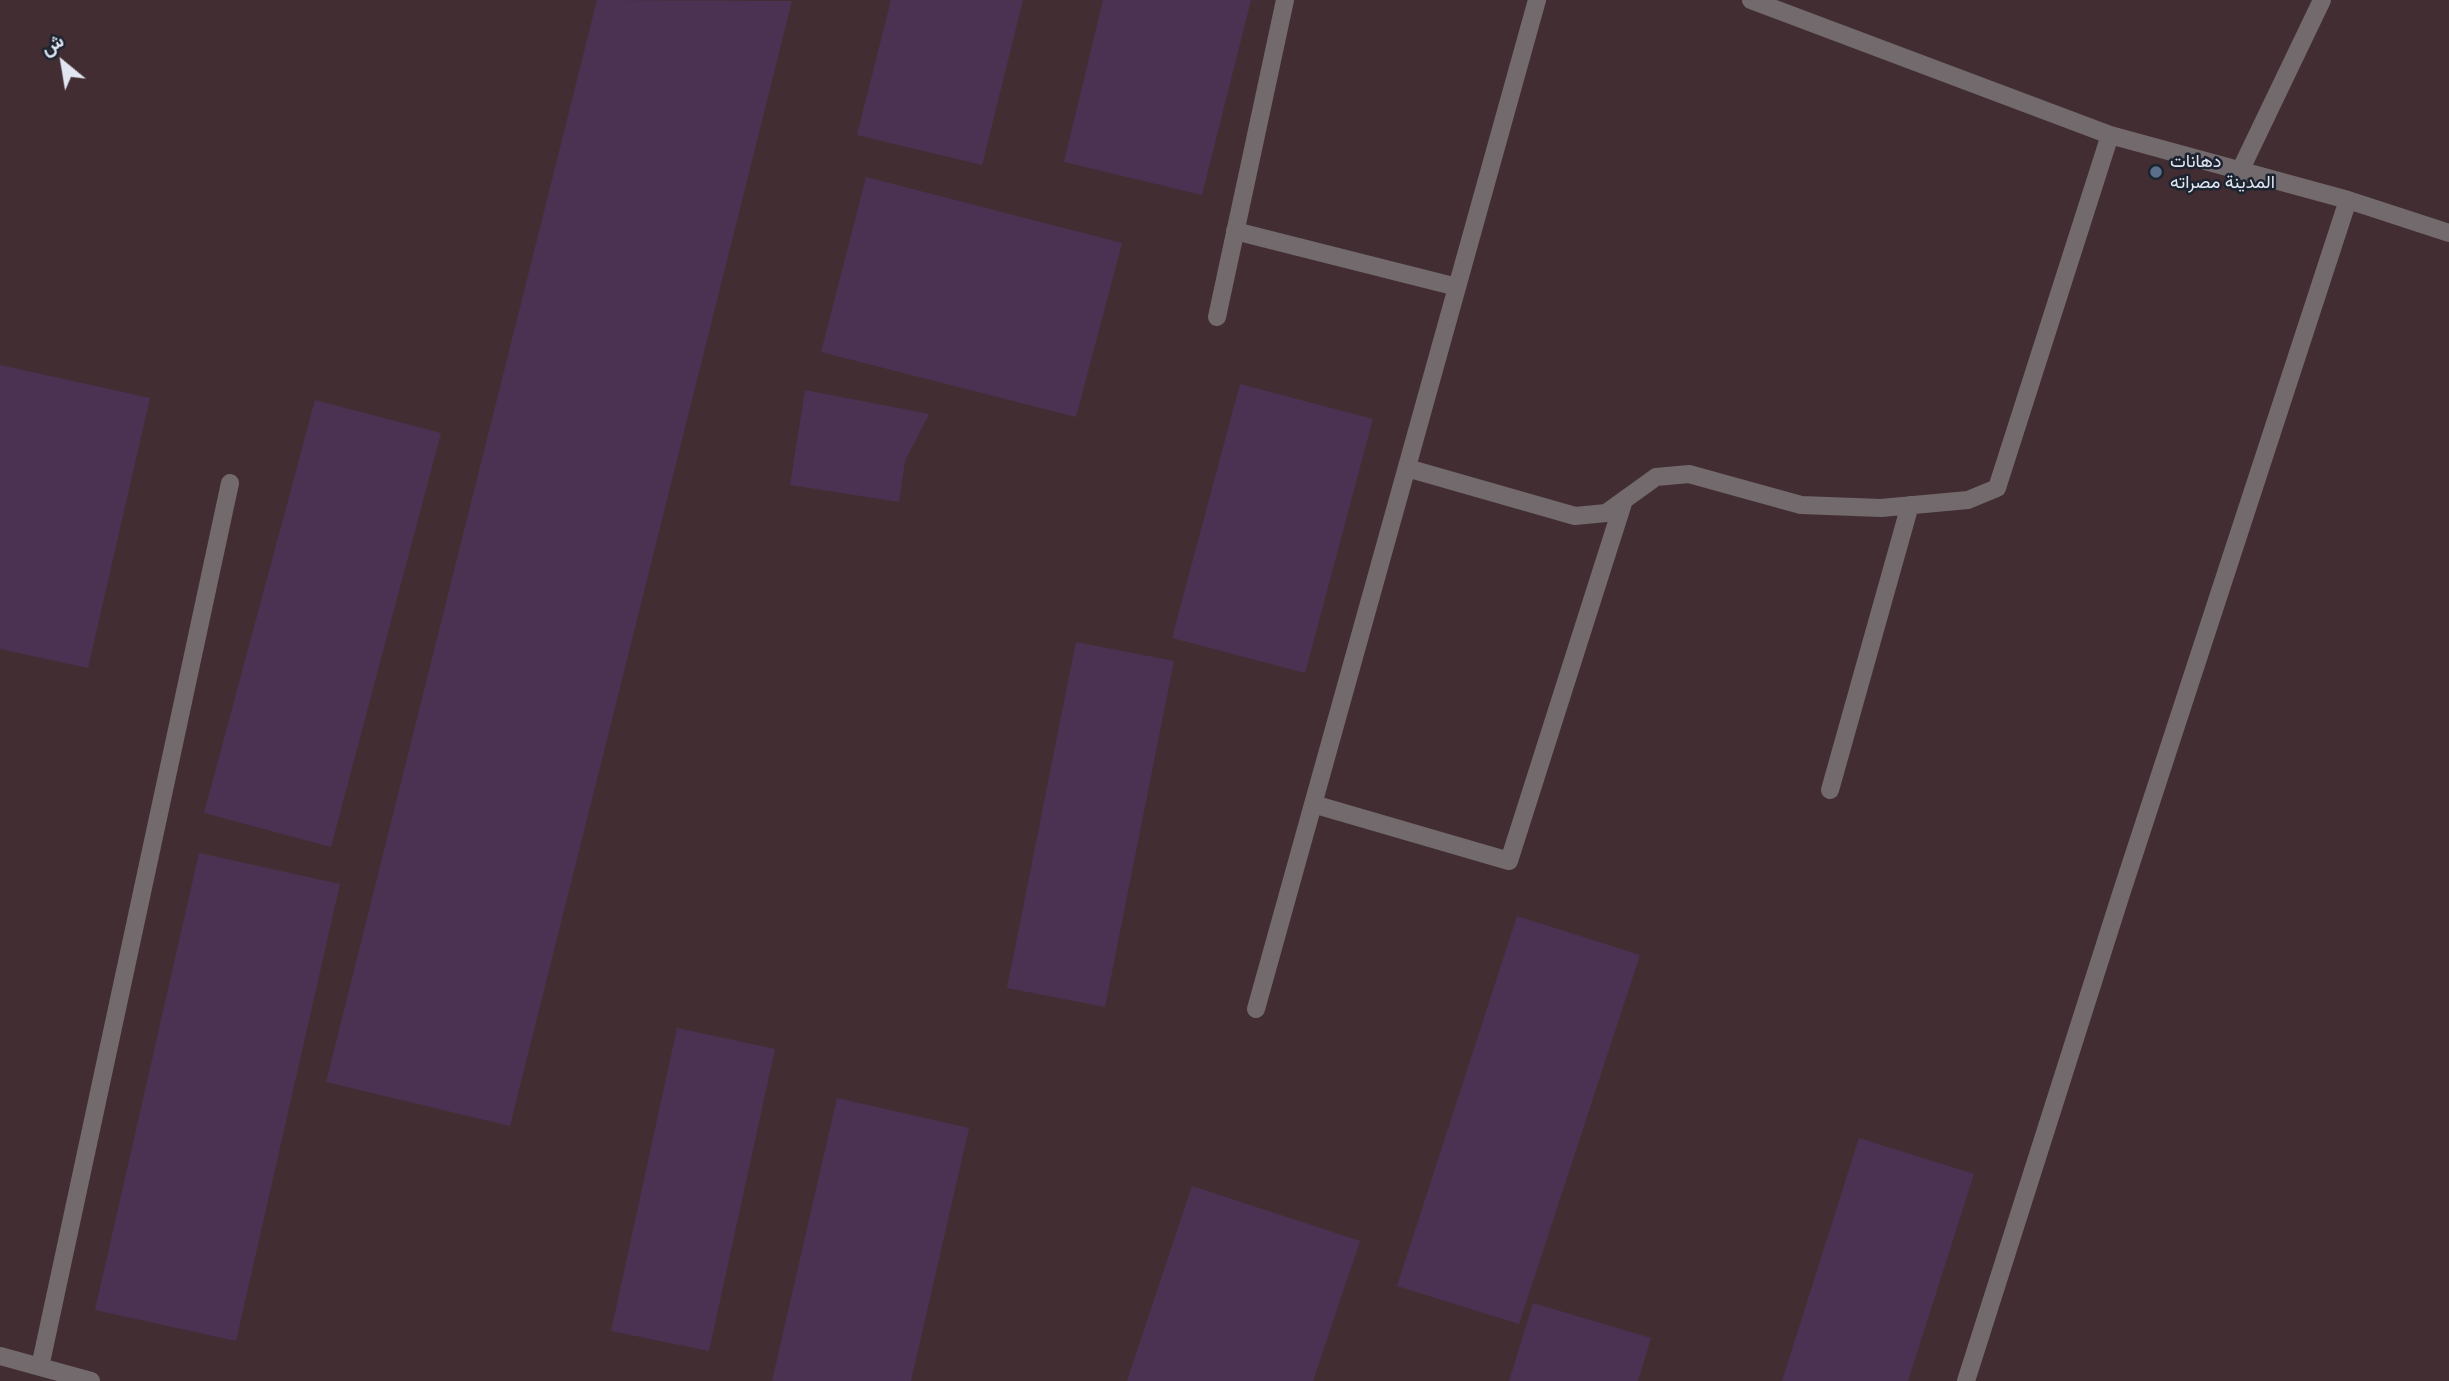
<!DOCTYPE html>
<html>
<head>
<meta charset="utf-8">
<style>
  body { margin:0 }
  #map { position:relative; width:2449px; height:1381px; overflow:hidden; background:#252d3c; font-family:Figtree,Vazirmatn,sans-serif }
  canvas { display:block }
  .north { position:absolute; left:28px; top:28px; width:70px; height:70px; -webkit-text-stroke:5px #1c2331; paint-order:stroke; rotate:330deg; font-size:19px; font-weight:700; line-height:28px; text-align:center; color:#e1e6f0 }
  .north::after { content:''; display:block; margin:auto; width:24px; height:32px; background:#e1e6f0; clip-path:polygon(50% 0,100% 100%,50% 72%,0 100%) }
</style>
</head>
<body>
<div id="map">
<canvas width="2449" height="1381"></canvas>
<div class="north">ش</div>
</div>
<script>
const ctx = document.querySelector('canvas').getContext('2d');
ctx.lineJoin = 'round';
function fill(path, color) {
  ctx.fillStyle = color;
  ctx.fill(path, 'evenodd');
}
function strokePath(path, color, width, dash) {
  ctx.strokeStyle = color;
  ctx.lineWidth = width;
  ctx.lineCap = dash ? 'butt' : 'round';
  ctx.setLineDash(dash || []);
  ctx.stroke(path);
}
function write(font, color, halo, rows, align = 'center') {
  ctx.font = font + ' Figtree,Vazirmatn,sans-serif';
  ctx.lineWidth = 5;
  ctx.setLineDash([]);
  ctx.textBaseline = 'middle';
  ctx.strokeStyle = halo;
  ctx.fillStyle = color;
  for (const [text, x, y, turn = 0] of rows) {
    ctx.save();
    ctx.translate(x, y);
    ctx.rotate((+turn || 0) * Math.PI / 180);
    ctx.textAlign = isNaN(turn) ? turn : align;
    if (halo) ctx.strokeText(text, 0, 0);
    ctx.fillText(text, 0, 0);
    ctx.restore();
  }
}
const industrial = new Path2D(`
  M0,0h2449v1381h-2449z`);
const building = new Path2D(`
  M597,0l195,1 -282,1125 -184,-44z
  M891,0h132l-41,165 -125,-30z
  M1103,0h148l-49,195 -138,-33z
  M866,177l256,66 -46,174 -255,-65z
  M0,365l150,33 -62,270 -88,-19z
  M1240,384l133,35 -68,254 -133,-35z
  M805,390l124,24 -24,47 -6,41 -109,-17z
  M315,400l126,33 -110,414 -127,-34z
  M1076,642l98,19 -69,346 -98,-19z
  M199,853l141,31 -104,457 -141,-31z
  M1517,916l123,39 -121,369 -122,-38z
  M677,1028l98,21 -66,302 -98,-20z
  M837,1098l132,30 -58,253h-139z
  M1859,1138l115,36 -66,207h-126z
  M1192,1186l168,55 -47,140h-186z
  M1533,1303l118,35 -13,43h-129z`);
const minor = new Path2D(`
  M1751,0l359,135 238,65 101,33
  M2240,171l82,-171
  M1235,231l222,56
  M1217,317l68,-317
  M1407,468l168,48 31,-3 50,-36 33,-3 112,31 80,3 87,-8 29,-12 113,-353
  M1830,790l80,-285
  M1313,804l196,57 115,-361
  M1256,1009l281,-1009
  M0,1356l91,25
  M40,1367l190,-884
  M1966,1381l155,-487 227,-694`);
const markers = [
  [2156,172,7,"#5c6f8a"]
];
const poiNames = [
  ["دهانات",2170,162],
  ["المدينة مصراته",2170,183]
];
fill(industrial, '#422e32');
fill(building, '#4b3253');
strokePath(minor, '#736a6d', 18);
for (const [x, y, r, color] of markers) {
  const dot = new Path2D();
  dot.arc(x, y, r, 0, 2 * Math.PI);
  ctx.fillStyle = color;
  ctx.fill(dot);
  strokePath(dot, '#1c2331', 2.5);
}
write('18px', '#e1e6f0', '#1c2331', poiNames, 'left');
</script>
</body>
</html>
